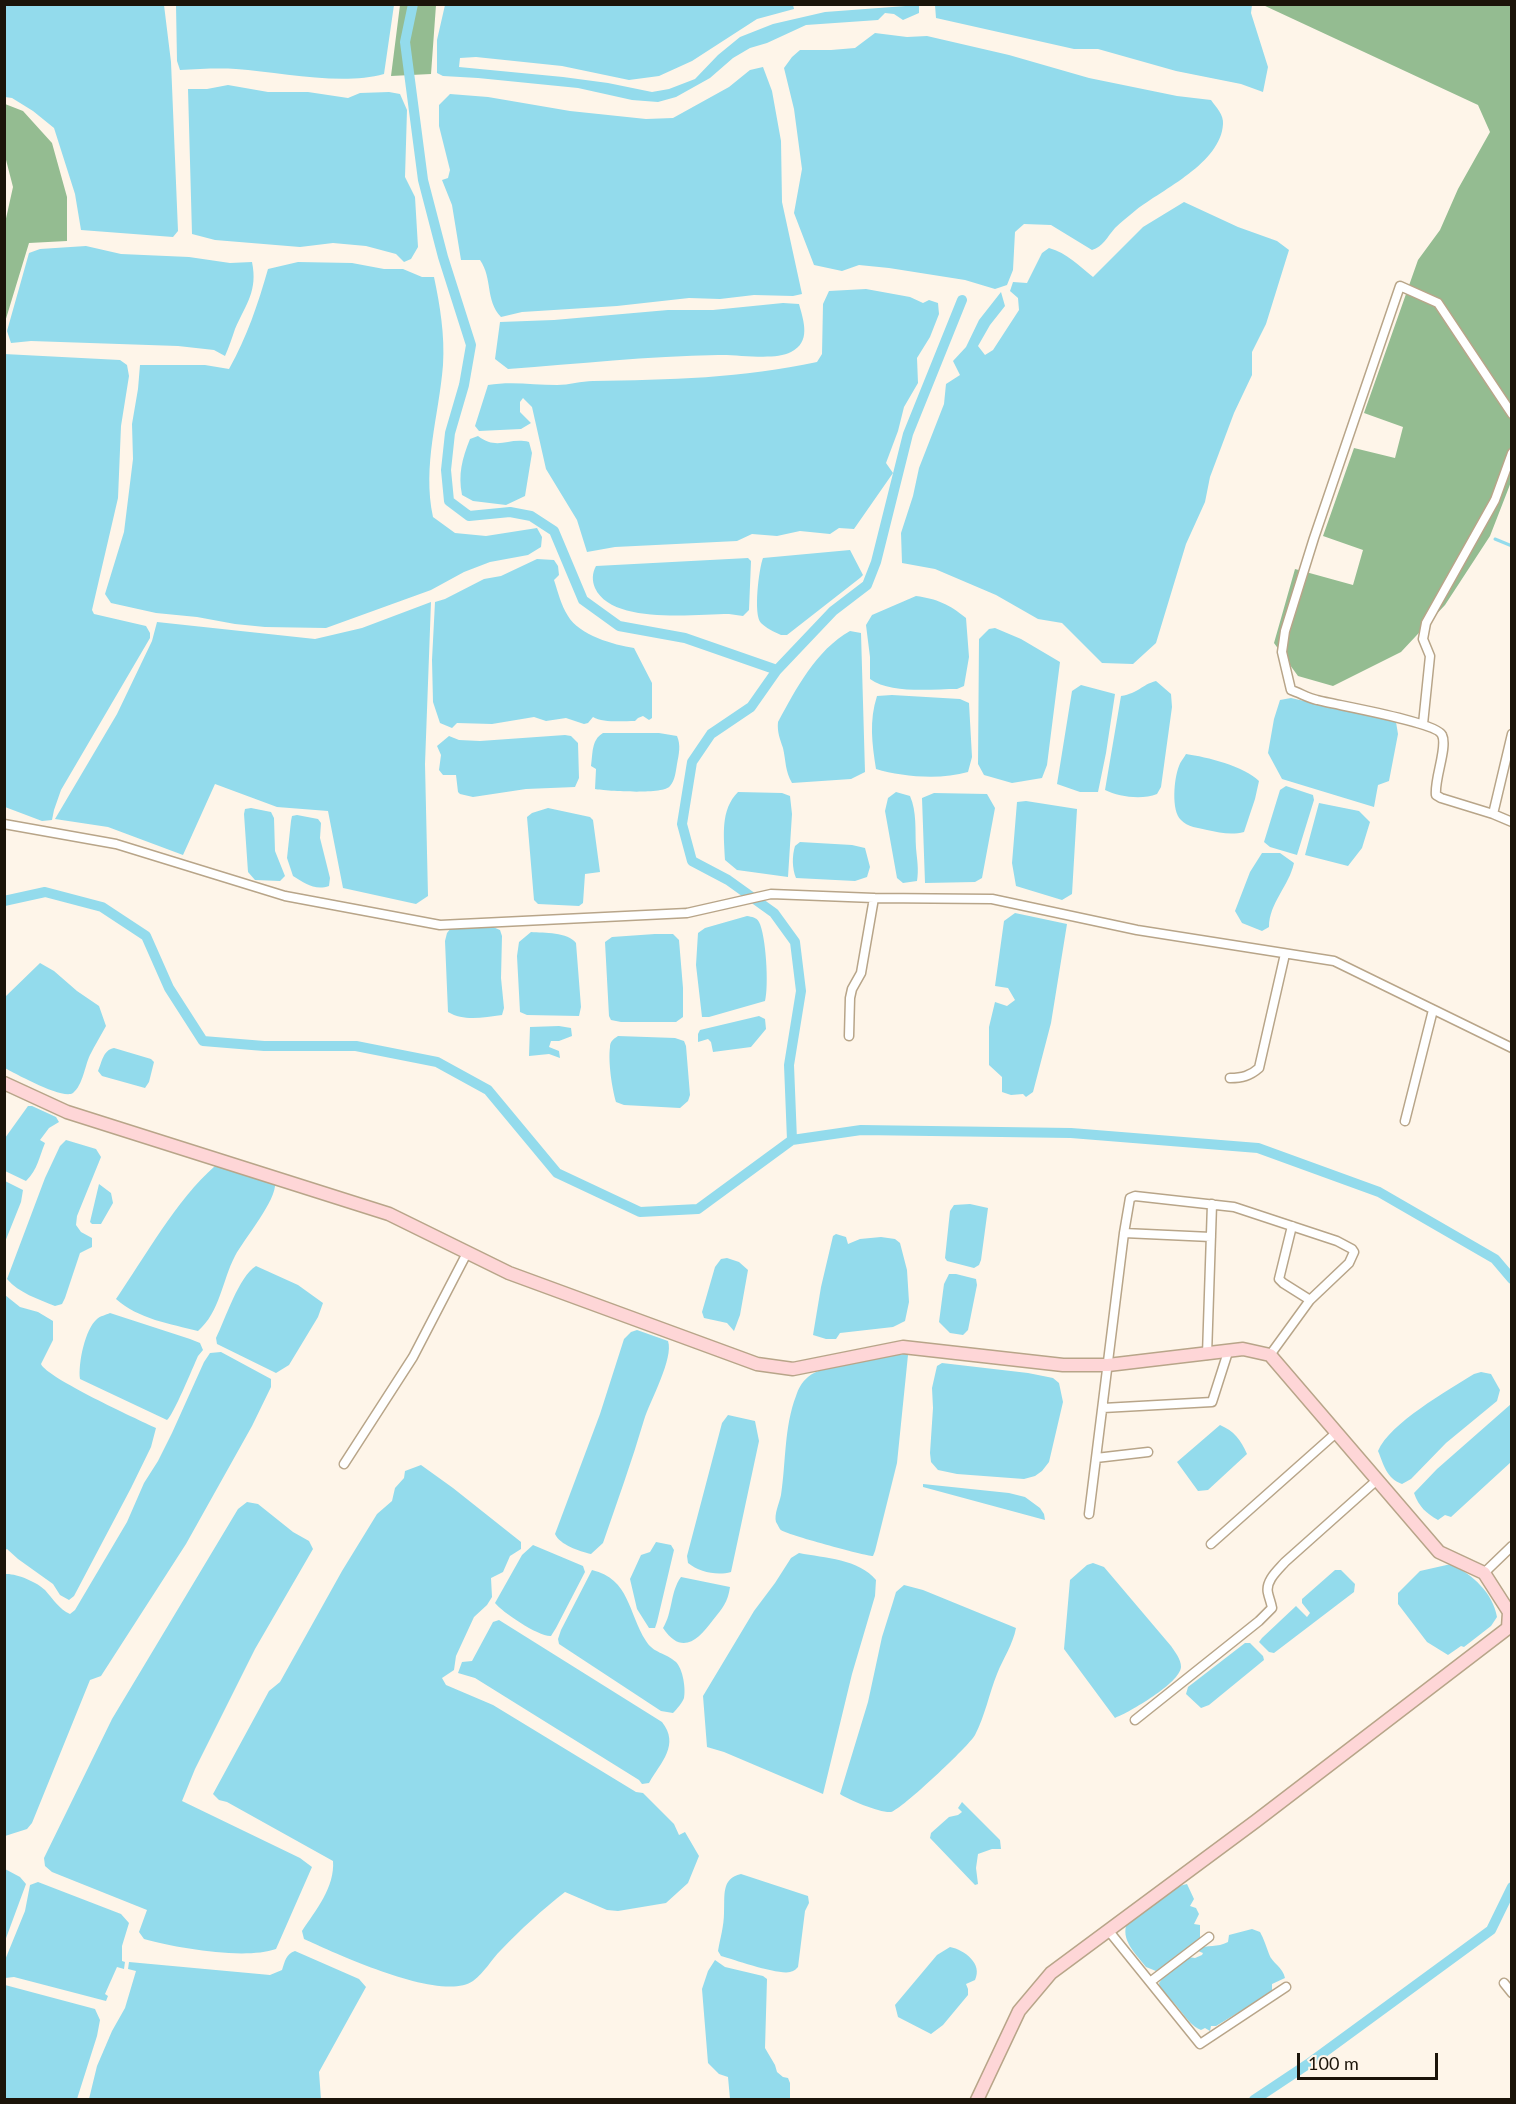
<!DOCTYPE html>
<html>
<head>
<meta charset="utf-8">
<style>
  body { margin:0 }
  #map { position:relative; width:1516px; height:2104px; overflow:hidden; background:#fef5e9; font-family:Lato,sans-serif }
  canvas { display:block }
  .frame { position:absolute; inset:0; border:6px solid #1b1409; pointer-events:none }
  .scale { position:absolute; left:1297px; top:2053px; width:141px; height:27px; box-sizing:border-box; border:3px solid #1b1409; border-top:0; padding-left:8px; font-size:18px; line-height:21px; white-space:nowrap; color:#1b1409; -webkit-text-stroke:4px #fef5e9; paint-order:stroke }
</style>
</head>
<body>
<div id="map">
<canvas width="1516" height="2104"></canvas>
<div class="frame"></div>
<div class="scale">100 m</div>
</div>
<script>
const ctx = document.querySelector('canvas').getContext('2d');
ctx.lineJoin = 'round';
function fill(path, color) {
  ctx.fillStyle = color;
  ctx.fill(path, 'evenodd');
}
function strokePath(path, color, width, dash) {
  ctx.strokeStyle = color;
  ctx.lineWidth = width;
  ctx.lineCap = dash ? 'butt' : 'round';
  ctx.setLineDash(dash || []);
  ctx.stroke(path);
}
const forest = new Path2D(`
  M400,5h36l-5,69 -40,2z
  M1263,5h248v477l-21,54 -45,69 -44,47 -68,34 -35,-10 -24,-33 21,-74 58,16 10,-35 -40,-14 31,-88 41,10 8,-31 -39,-14 54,-153 22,-30 18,-41 32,-57 -12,-27z
  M5,104l18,7 29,32 15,54v44l-38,2 -24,79v-99l8,-36 -8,-31z`);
const water = new Path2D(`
  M5,4l159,1 7,57 7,169 -5,6 -92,-7 -6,-36 -21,-66 -21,-17 -21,-13 -7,-1z
  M176,5h218l-10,69c-43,12 -104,-2 -148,-5 -18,-1 -37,0 -56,1l-3,-9z
  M445,5h348l1,4 -37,10 -65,42 -33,15 -30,4 -67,-14 -86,-9 -16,1 -1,9 104,10 45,6 44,9 17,-3 26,-10 23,-24 22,-18 33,-13 52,-12 94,-7v8l-16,7 -9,-6 -9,-1 -7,7 -72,5 -39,18 -17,5 -17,10 -23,20 -34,19 -18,5 -26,-2 -54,-12 -100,-10 -35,-2 -6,-3v-33z
  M935,5h317l-1,8 17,54 -5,25 -22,-8 -65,-13 -78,-22h-24l-138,-31z
  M875,33l32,4 20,-1 82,19 80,23 88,18 34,4c5,7 13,15 12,24 -2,39 -60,65 -87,86 -7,6 -15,12 -21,18 -8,9 -12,19 -23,22l-41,-25 -27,-1 -9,8 -2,38 -6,15 -12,4 -30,-9 -76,-12 -30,-3 -17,6 -28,-6 -20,-52 8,-44 -8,-60 -10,-41 8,-11 8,-7h31l24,-2z
  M763,67l9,24 9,50 1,61 20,92 -9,2 -39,-1 -34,4 -31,-1 -72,8 -95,6 -21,5c-16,-17 -8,-38 -21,-57h-19l-9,-55 -10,-25 6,-2 2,-8 -11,-44v-21l11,-11 38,3 82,14 76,8 27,-1 56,-31 21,-17z
  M228,85l40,7h40l40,6 12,-5 29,-1 11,2 7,16 -2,67 10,20 3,50 -7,12 -7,3 -8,-8 -30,-8 -33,-3 -33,4 -85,-7 -23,-6 -4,-145h19z
  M1184,202l54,25 39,14 12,9 -23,74 -14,28v23l-18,38 -24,64 -5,25 -19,42 -30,99 -23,21 -31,-1 -40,-40 -24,-4 -42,-24 -61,-26 -33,-6 -1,-30 12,-37 6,-28 25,-64 2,-20 14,-9 -7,-14 13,-14 13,-27 22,-28 4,14 -15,19 -12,21 7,9 8,-5 26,-40 -1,-12 -8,-7 3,-9 14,1 15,-30 7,-5c18,5 30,18 44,29l50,-50z
  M86,246l35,8 68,3 41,6 22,-1c6,29 -6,42 -17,67 -3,9 -6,18 -10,27l-11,-6 -36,-4 -147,-5 -20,2 -4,-12 22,-78 11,-4z
  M298,262l54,1 32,6h19l19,8h12c6,28 11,59 9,88 -4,51 -21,100 -10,152l22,16 31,3 51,-8 5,9 -1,10 -13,8 -38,7 -26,10 -33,18 -105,38 -61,-1 -30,-3 -38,-7 -41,-4 -45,-10 -6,-9 19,-62 9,-73 -1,-35 6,-35 2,-24h65l24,4c18,-32 29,-65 39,-100z
  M866,289l44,8 13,6 6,-3 9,3 1,11 -9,23 -13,21 1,25 -14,24 -6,24 -12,32 7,10 -39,56 -15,-1 -9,6 -30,-3 -23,5 -25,-2 -15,7 -122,6 -28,5 -10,-32 -31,-51 -14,-62 -9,-9 -3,4v10l11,11 -10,6 -42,2 -4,-5 13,-41c23,-4 46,0 69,0 12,0 24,-4 36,-4 75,-1 151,-3 224,-19l5,-8 1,-50 6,-13z
  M783,303l16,1c5,18 12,38 -8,48 -17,9 -54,2 -73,3 -70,1 -140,9 -210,14l-13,-10 5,-37 54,-2 114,-10h45z
  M4,354l116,6 7,5 2,11 -8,50 -3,72 -26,112 2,4 52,12 4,7v5l-89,152 -7,20 -2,10 -10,1 -37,-14z
  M478,436c20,15 30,1 51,6l3,11 -7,43 -19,9 -33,-4 -11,-6c-4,-21 0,-36 8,-56z
  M850,550l13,25 -3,3 -73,57h-6c-7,-3 -15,-7 -20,-12 -8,-8 -2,-55 2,-65z
  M748,558l3,3 -2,49 -6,6 -14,-2c-34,0 -117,11 -134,-26 -3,-7 -3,-15 1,-22z
  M537,559l17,1 4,6 1,9 -5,5c4,12 7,25 14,36 11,19 46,29 66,32l18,35v35l-3,2 -6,-4 -5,2 -3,3c-12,0 -32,2 -42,-4l-5,6 -4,1 -18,-6 -20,3 -12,-4 -42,7 -35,-1 -5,5 -12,-5 -7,-21 -1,-42 3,-58 10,-3 39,-20 17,-3z
  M916,596c21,3 33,8 50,22l3,39 -5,29 -7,3c-25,0 -67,5 -87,-10v-22l-4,-32 6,-10z
  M431,602l-6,162 3,132 -12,8 -73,-16 -15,-77 -51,-4 -62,-23 -32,71 -75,-28 -53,-8 62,-105 35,-73 5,-19 158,17 47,-11z
  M995,628l26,11 39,23 -13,103 -5,13 -30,5 -28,-8 -6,-11 1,-125 10,-10z
  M850,631l11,2 4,139 -14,7 -59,4c-7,-12 -6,-22 -9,-35 -3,-9 -6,-16 -5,-26 18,-33 38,-72 72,-91z
  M1156,681l15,13 1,13 -11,80 -4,7c-15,6 -38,3 -52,-4l16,-94c18,-3 20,-11 35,-15z
  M1081,685l34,9 -9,59 -8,39h-18l-23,-8 15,-93z
  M892,695l68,4 9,4 3,54 -4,15c-27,8 -66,5 -92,-3 -4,-26 -7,-48 1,-73z
  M1291,698l105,24 2,12 -9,47 -11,4 -4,22 -92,-28 -14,-26 6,-34 6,-19z
  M603,733h56l18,3c4,9 2,18 0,28 -1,6 -2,17 -7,22 -6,9 -64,5 -75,3l1,-20 -5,-3c2,-12 0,-26 12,-33z
  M565,735l6,1 7,7 1,35 -4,9 -49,2 -53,8 -13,-3 -2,-2 -2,-17h-13l-4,-5 2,-15 -4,-9 12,-10 10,4 21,1z
  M1186,754c21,3 58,12 73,27l-4,18 -11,33c-12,3 -24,1 -37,-2 -8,-2 -20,-3 -26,-10 -10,-9 -7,-42 -2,-54 1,-4 5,-8 7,-12z
  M1286,786l27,9 1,5 -17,55 -27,-8 -6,-5 16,-52z
  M738,792l44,1 8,3 2,18 -4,63 -51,-7 -12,-10c-1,-24 -5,-50 13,-68z
  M896,792l14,4c7,16 5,34 6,52 1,12 3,21 1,33l-14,2 -6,-5 -12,-67 3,-13z
  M934,793l53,1 8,14 -13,70 -7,4 -50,1 -3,-85z
  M1026,801l51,8 -5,85 -10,6 -46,-14 -4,-23 5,-61z
  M1319,803l40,8 11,11 -8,26 -14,18 -43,-11z
  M251,808l20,4 3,6 1,33 10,25 -5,5 -25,-1 -7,-8 -4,-58 1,-5z
  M548,808l42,9 3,3 7,52 -15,2 -2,29 -4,3 -41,-2 -4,-4 -7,-83 5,-4z
  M297,815l21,4 3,4 -1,15 10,40 -1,8c-14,5 -25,-3 -36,-10l-6,-18 4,-37 1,-5z
  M800,842l52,3 13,3 5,19 -3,10 -12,4 -59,-3c-4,-10 -4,-22 -1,-32z
  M1262,853h18l14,10c-5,23 -25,40 -25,64l-7,4 -20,-8 -7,-12 15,-39z
  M1015,913l52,11 -16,99 -18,69 -7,5 -3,-3 -12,1 -9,-3v-15l-13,-12v-38l6,-25 12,4 8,-6 -7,-12 -13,-2 9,-65z
  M747,916c5,1 9,1 12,6 7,13 10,64 6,79l-56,16h-7l-6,-52 2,-32 7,-5z
  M493,927l7,3 2,6 -1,42 3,30 -2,7c-18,2 -37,7 -54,-3l-3,-71 2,-8 4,-5z
  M531,932c13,1 37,0 45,11l5,64 -2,9 -52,-1 -7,-3 -3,-56 2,-14z
  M655,934h18l6,6 4,48v29l-7,5h-55l-10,-2 -2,-4 -4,-74 7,-5z
  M40,963l14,8 23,20 22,15 7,20c-5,9 -11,19 -16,29 -5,10 -7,30 -17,38 -10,7 -57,-19 -68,-25v-71z
  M759,1016l6,3 1,10 -15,18 -38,5 -2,-10 -3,-3 -10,3v-8l2,-4z
  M559,1026l12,2 1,8 -13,5h-8l-2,6 10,4 1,7 -11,-4 -20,2 1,-29z
  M618,1036l57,2 9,3 2,5 4,49 -2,6 -8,7 -56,-3 -8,-3c-4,-14 -8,-40 -6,-55 0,-5 3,-8 8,-11z
  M114,1048l37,11 3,3 -5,20 -4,6 -43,-12 -4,-5c4,-9 5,-21 16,-23z
  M28,1106h4l24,11 3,5 -10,6 -9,12 5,3c-6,14 -7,26 -19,38l-21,-10v-33z
  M66,1140l30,9 5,8 -24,59 -1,9 5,7 11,6v9l-12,6 -15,45 -3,6 -7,2c-17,-7 -36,-13 -48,-27l38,-101 15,-32z
  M215,1166l60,17c2,17 -31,56 -40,73 -13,25 -15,56 -37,75 -27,-7 -60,-12 -82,-32 29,-42 60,-99 99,-133z
  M5,1181l18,9 -2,12 -16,40z
  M99,1184l12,9 2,10 -12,21h-9l-2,-2z
  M970,1204l18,4 -7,52 -2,5 -5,3 -27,-7 -2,-3 5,-47 4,-6z
  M836,1234l10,3 2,7 12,-5 21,-2 14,2 5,4 7,27 2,32 -4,19 -12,6 -53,6 -4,6h-10l-13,-4 8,-48 12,-51z
  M727,1258l12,4 9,8 -8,45 -6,16 -7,-8 -23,-5 -2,-6 13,-45 6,-8z
  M256,1266l42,19 25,18 -5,14 -29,48 -13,8 -59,-29 -1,-6c9,-18 23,-62 40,-72z
  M949,1274h7l20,5 1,6 -9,45 -5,5 -13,-2 -11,-11 5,-38z
  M5,1295l15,12 18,5 15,9v19l-12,24c6,14 96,55 115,64l-5,19 -20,41 -57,108 -5,4 -9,-5 -7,-11 -35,-25 -11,-10 -2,1z
  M110,1313l80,26 10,4 3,7 -5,6c-5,11 -25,60 -31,64l-87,-41c-2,-15 5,-50 17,-60 3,-3 9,-4 13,-6z
  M637,1330l31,11c6,17 -18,60 -24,79 -12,41 -27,82 -41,123l-12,11c-12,-3 -31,-9 -36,-20l45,-120 24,-75 7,-7z
  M221,1352l50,27v8l-19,39 -66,118 -85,132 -11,4 -58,143 -5,6 -22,7v-262c11,-1 32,8 40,16 8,9 14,19 25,24l5,-4 52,-88 17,-39 14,-22 14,-28 32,-71 6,-9z
  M905,1354l3,1 -11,108 -22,88 -2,5c-8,0 -88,-22 -92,-26 -1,0 -4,-7 -5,-8 -2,-8 3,-18 5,-27 5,-32 3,-68 15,-99 2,-7 6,-14 12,-19 15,-13 76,-21 97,-23z
  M942,1363l86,10 25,5 6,5 4,19 -14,60 -7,9 -7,5 -11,3 -67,-5 -19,-4 -7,-8 -1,-9 3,-45 -1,-20 5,-22z
  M1481,1372l10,2 9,16 -3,11 -51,42 -35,36 -9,5c-16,-6 -18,-19 -24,-33 12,-28 69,-60 96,-77z
  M1511,1404v58l-60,55 -6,-2 -7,5c-12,-7 -19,-13 -24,-27l23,-24z
  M728,1415l27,6 4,20 -28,131c-14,4 -32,0 -43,-9l-1,-7 35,-133z
  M1220,1425c14,6 21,15 27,29l-39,36 -10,1 -21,-29z
  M421,1465l32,23 68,54v7l-11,7 -7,16 -12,6 1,19 -5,8 -13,12 -18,39 -2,14 -12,8 4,7 47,20 143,87 7,1 31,31 5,11 6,-3 14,24 -11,27 -22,20 -48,8 -11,-1 -42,-18c-22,17 -45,38 -64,58 -10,10 -16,22 -28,31 -31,22 -136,-27 -169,-42l-2,-8c14,-21 33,-44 31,-70l-106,-59 -8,-2 -6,-6 56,-103 11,-9 62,-111 35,-57 15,-13 3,-13 9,-10 1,-7z
  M923,1484l86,9 16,4 15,11 4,6 1,6 -122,-33z
  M247,1502l11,2 35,28 16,9 4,8 -58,100 -60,120 -13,32 118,57 12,9 -36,82c-32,11 -99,-1 -132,-10l-5,-7 8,-22 -95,-38 -7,-6 -1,-8 68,-139 126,-210z
  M656,1542l15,3 3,5 -17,72 -2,6h-6l-12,-19 -7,-30 11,-24 9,-3z
  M533,1545l50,21 2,6 -29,56 -5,8c-12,1 -49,-24 -56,-33l27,-48z
  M799,1553c26,5 60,6 77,27l-1,16 -23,78 -29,120 -99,-42 -17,-5 -4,-51 51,-85 21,-28 16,-25z
  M1093,1563l11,4 67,79c4,6 10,13 10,21 -1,16 -51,45 -66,51l-51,-69 6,-69 17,-15z
  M1451,1564c22,11 42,29 46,53l-6,9 -27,21 -3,-1 -13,9 -21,-13 -29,-38v-11l22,-22z
  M592,1570c38,9 36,43 54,71 7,12 20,12 30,21 7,7 10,27 8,36 -2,5 -7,11 -11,15l-12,-2 -102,-67 -1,-5 3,-9z
  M1335,1570h6l14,14 -1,8 -80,61 -5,-1 -10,-10 3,-4 34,-32 11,11 3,-4 -8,-10v-4z
  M681,1577l49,10c-2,15 -8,22 -17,33 -15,20 -31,36 -50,8 10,-16 7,-36 18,-51z
  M904,1585l19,5 93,38c-3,16 -13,31 -19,46 -8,20 -12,42 -22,61 -5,10 -74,75 -84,77 -11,1 -42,-12 -51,-18l28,-92 14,-65 11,-35 3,-10z
  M499,1620l163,102c18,23 -1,40 -13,61l-7,1 -3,-4 -164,-102 -17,-5 4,-11 10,-1 21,-39z
  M1245,1643h5l13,13 1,4 -55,45 -8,3 -15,-14 2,-7z
  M962,1802l38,38 1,9h-9l-14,5 -2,14 2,16 -3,1 -45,-47 1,-5 18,-16 9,-2 4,-3 -4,-4z
  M5,1869l15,8 6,7 -21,57z
  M741,1874l67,22 1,7 -4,8 -7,56c-3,3 -4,4 -8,5 -12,3 -55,-12 -69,-16l-3,-5c2,-12 6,-25 6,-38 1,-17 -3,-35 17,-39z
  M38,1882l83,32 8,9 -7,23v15l3,1 -1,7 -7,-2 -12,27 3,2 -2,5 -92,-24 -9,1v-18l20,-49 5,-26z
  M1187,1884l7,15 -4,7 6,2 3,6 -5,10 6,1v15l-44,31 -10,-4c-9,-12 -24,-25 -20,-41l53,-40z
  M1252,1929l8,3c4,7 6,14 9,22 3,9 14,13 16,24l-13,6v8l-56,34h-5l-1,5 -5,-3 -4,2c-17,-7 -23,-31 -40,-35l-2,-12 6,-8 23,-18 7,1 7,-3 1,-2 -5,-2 -1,-2c11,-5 20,-1 31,-7l1,-7z
  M950,1947c15,3 33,17 25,33l-9,4 2,5v6l-25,30 -12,9 -33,-17 -3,-12 42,-50z
  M295,1951l64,28 7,8 -47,85 2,27h-232l8,-33 15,-35 13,-23 11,-37 -8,-2 1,-7 141,13 12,-5c3,-9 4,-16 13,-19z
  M715,1960l10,7 38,9 4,3 -2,69 10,17 2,7 6,5 5,1 2,5v16h-60l-2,-22 -9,-3 -11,-11 -6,-74 6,-18z
  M5,1985l90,24 5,11 -3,16 -20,63h-72z`);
const stream = new Path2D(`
  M1495,539l17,7`);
const canal = new Path2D(`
  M413,4l-8,38 18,138 20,77 28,88 -7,40 -14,48 -4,37 3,31 20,15 41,-4 21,4 23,15 29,69 36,26 66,12 92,32
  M4,901l41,-9 57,15 44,29 23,52 34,53 61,5h92l81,16 51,28 69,83 83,39 58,-3 94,-69 69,-10 210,3 187,15 121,44 116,67 17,20
  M792,1140l-3,-75 12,-74 -6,-49 -21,-29 -46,-33 -36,-19 -10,-37 10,-62 19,-28 40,-27 26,-37 56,-59 34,-26 9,-23 32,-128 54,-134
  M1254,2100l54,-36 183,-134 21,-43`);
const street = new Path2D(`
  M1423,724l7,-68 -7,-17 3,-16 69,-123 17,-47
  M1512,734l-19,80 19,8
  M1493,814l-52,-16 -5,-3c-2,-16 12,-48 6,-60 -5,-13 -106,-30 -125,-35 -9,-2 -17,-7 -26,-10l-9,-38 3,-21 29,-93 86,-252 38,17 74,111
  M4,824l112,20 169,52 155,29 247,-12 84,-19 103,4 118,1 145,31 197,31 178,87
  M849,1036l1,-38 2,-9 9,-16 13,-75
  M1230,1078c12,0 20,-2 29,-10l26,-114
  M1405,1121l28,-111
  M1292,1226l-13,53 4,4 27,17
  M1124,1233l87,4
  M1207,1355l5,-151
  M1103,1408l109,-6 16,-50
  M1096,1458l52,-6
  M344,1464l69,-107 54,-104
  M1089,1514l35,-281 6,-35 5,-2 99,11 103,34 15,8 2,3 -5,11 -39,37 -40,55
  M1211,1544l125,-111
  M1484,1573l28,-27
  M1135,1720l124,-99 13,-13c-1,-6 -3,-10 -4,-15 -3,-12 10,-23 17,-31l92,-82
  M1108,1930l92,114 86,-57
  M1150,1982l59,-45
  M1504,1983l8,10`);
const secondary = new Path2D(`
  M4,1083l63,29 322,102 120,59 248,91 36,5 110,-22 160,18h45l135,-16 27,6 169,197 45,21 25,39 -1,16 -252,193 -205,152 -32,38 -42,89`);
fill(forest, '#94bc91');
fill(water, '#93dbec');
strokePath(stream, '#93dbec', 3);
strokePath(canal, '#93dbec', 10);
strokePath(street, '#b8a589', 11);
strokePath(secondary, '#b8a589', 15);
strokePath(street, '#fff', 8);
strokePath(secondary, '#fed6d7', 12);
</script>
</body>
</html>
